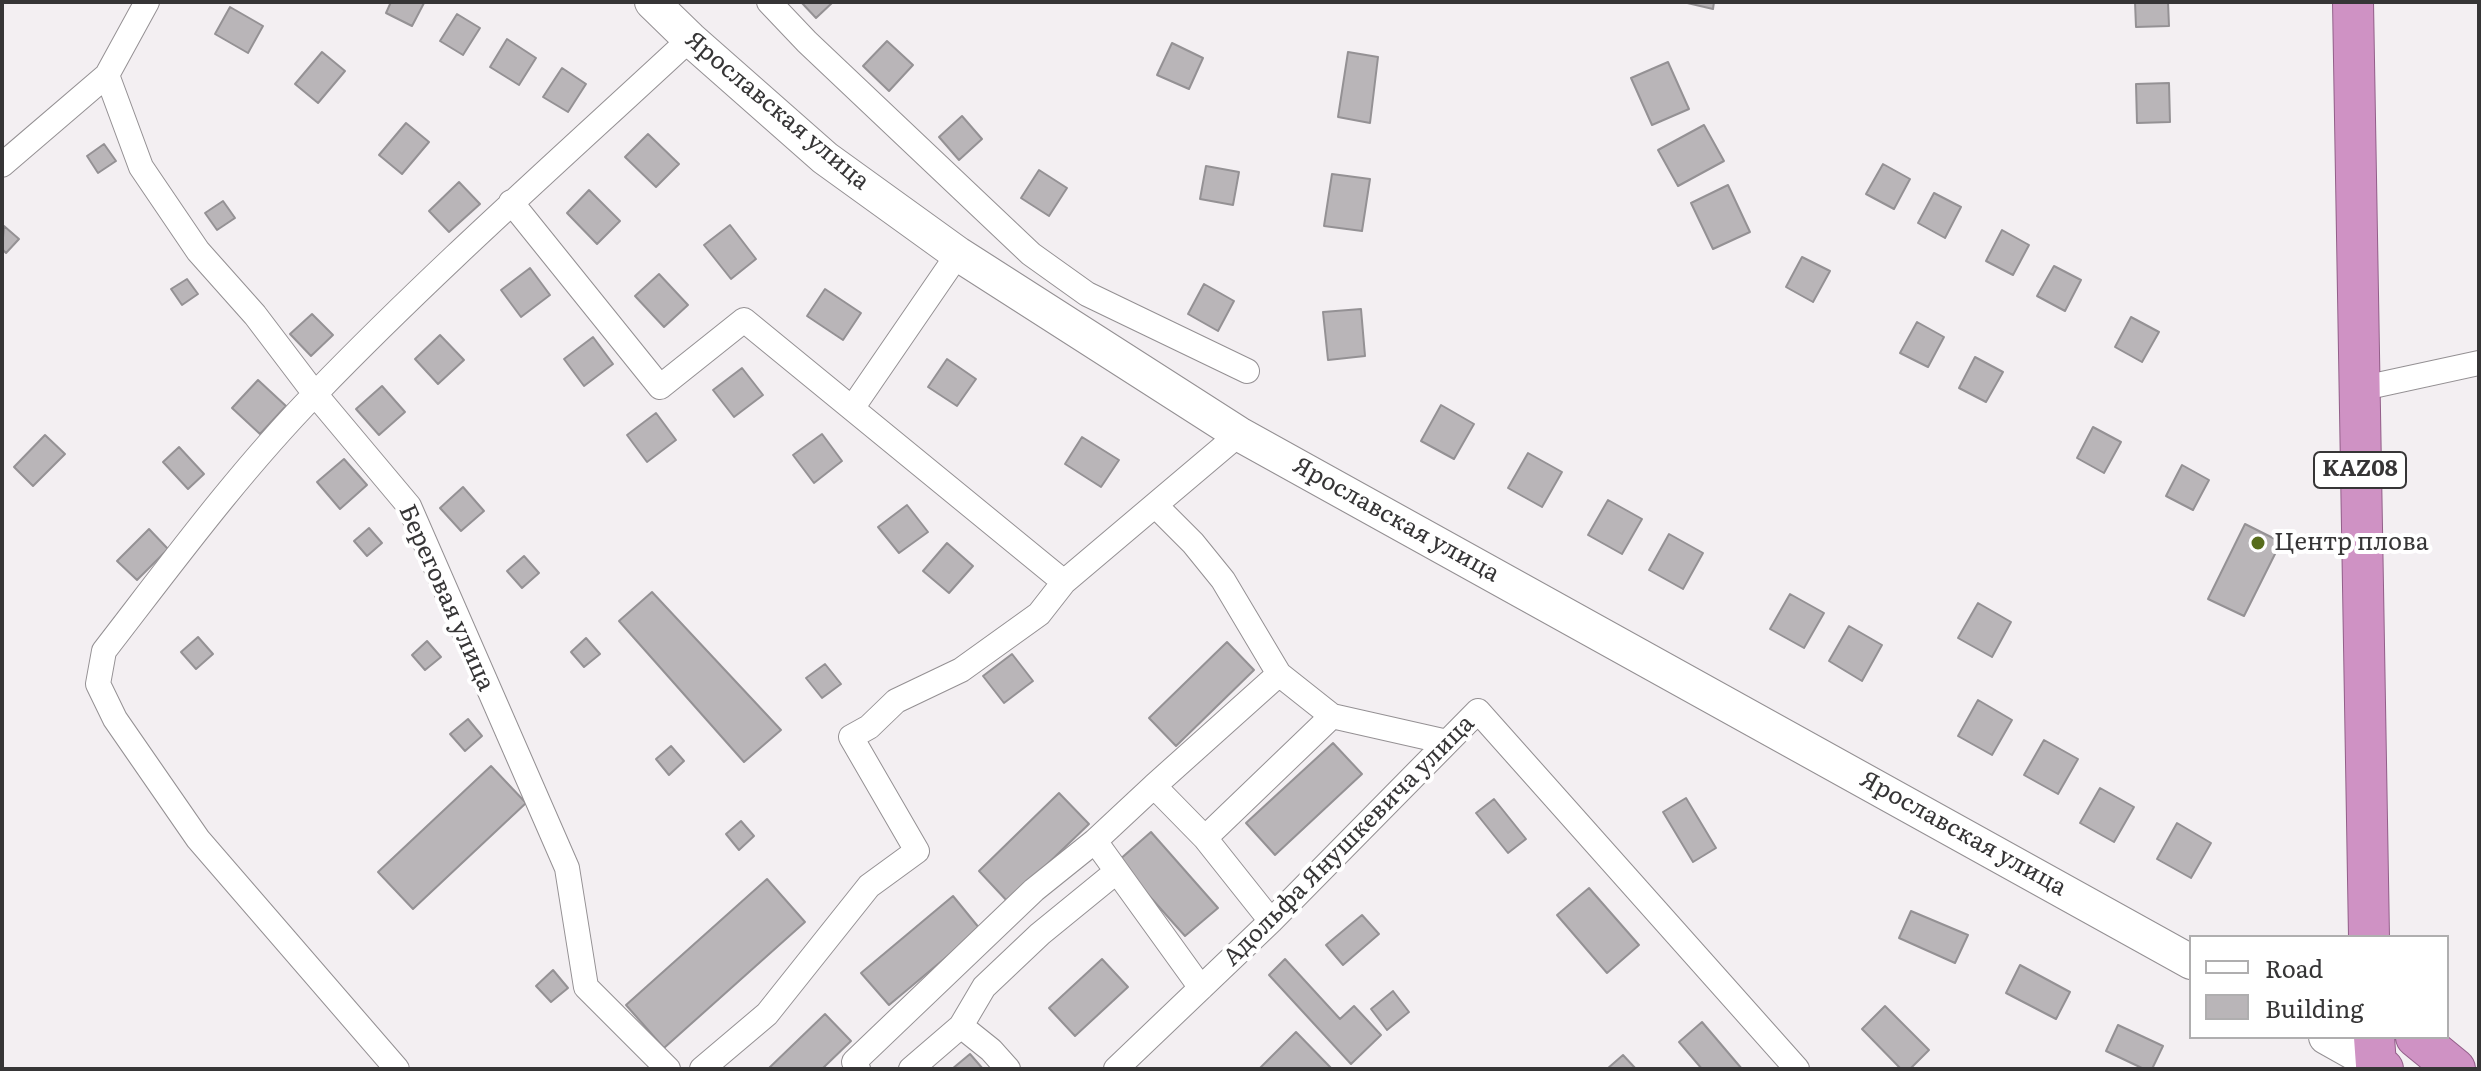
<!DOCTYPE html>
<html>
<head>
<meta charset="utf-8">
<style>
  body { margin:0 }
  #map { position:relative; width:2481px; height:1071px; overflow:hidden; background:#f3eff2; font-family:Literata,serif }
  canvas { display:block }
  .frame { position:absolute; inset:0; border:4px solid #363536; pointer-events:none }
  .legend { position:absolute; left:2189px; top:935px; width:260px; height:104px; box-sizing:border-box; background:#fff; border:2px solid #afaeaf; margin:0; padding:10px 14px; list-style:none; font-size:24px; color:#363536 }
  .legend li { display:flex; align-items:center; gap:16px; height:40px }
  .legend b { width:40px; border:2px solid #afaeaf }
</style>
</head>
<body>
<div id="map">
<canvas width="2481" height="1071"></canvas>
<div class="frame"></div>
<ul class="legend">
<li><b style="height:10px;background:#fff"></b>Road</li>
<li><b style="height:22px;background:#b9b5b8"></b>Building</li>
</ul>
</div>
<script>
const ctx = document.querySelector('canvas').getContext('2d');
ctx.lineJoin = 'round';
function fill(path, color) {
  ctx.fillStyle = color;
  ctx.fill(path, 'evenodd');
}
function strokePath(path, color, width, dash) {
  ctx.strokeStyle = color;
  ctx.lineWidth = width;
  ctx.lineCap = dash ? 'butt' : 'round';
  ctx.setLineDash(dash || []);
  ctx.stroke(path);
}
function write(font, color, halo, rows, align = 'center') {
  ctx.font = font + ' Literata,serif';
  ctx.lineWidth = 8;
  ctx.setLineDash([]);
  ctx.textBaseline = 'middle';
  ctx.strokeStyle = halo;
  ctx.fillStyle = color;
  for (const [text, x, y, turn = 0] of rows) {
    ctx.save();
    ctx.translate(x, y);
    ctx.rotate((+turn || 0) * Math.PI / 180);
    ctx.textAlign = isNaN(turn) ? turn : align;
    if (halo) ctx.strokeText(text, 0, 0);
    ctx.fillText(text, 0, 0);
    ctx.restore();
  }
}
const building = new Path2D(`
  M391,2h32l1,1 -12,23 -26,-13z
  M801,2h32l-17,16z
  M1683,2h31l-1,7z
  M2135,2h33l1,24 -33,1z
  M230,7l33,19 -15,27 -33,-19z
  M457,14l23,14 -17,27 -23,-14z
  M507,39l29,19 -17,27 -29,-18z
  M887,41l26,24 -24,26 -26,-25z
  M1172,43l31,15 -14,31 -32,-14z
  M322,52l23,19 -27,32 -23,-19z
  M1348,52l30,5 -8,66 -32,-6z
  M1668,62l21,47 -37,16 -21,-47z
  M562,68l24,16 -18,28 -25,-15z
  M2169,83l1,39 -33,1 -1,-39z
  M962,116l20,23 -23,21 -20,-23z
  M406,123l23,19 -27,32 -23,-19z
  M1704,125l20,36 -46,25 -20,-36z
  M648,134l31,30 -23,23 -31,-30z
  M104,144l12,17 -18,12 -11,-17z
  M1883,164l27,15 -16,30 -28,-15z
  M1206,166l33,6 -6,33 -33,-6z
  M1039,170l28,18 -18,28 -28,-18z
  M1332,174l38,5 -8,52 -38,-5z
  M459,182l21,22 -31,28 -20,-21z
  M1728,185l22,47 -37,17 -22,-46z
  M589,190l31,31 -23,23 -30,-31z
  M1934,193l27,14 -16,31 -27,-15z
  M223,201l12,17 -18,12 -12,-17z
  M730,225l26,34 -25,20 -27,-34z
  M4,226l15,13 -13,14 -4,-4z
  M2002,230l27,15 -16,30 -27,-14z
  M1802,257l28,14 -17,31 -27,-15z
  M2054,266l27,14 -16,31 -28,-15z
  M530,268l20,27 -29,22 -20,-27z
  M659,274l29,31 -24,22 -29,-31z
  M187,279l11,15 -16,11 -11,-16z
  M1204,284l30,17 -16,30 -30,-17z
  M825,289l36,24 -18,27 -36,-24z
  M1361,309l4,47 -37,4 -5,-48z
  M312,314l21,21 -22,21 -21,-22z
  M2131,317l28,15 -17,30 -27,-15z
  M1917,322l27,15 -16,30 -28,-14z
  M440,335l24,25 -26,24 -23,-25z
  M593,337l20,27 -29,22 -20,-27z
  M1975,357l28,15 -17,30 -27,-14z
  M947,359l29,20 -19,27 -29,-19z
  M742,368l21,27 -29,22 -21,-27z
  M258,380l28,26 -26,28 -28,-26z
  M382,386l23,26 -26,23 -23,-26z
  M1441,405l33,19 -20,35 -33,-18z
  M656,413l20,27 -29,22 -20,-27z
  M2093,427l28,15 -17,31 -27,-15z
  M822,434l20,27 -28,22 -21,-28z
  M45,435l20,19 -32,32 -19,-19z
  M1082,437l37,23 -18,27 -36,-23z
  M179,447l25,27 -16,15 -25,-27z
  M1528,453l34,19 -20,35 -34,-19z
  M344,459l23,26 -27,24 -23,-27z
  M2182,465l27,15 -16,30 -27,-14z
  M463,487l21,24 -23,20 -21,-23z
  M1608,500l34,19 -20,35 -34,-19z
  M907,505l21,27 -29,21 -21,-26z
  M2245,524l36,18 -37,74 -36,-17z
  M369,528l13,15 -15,13 -13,-15z
  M149,529l19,20 -31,31 -20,-19z
  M1669,534l34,19 -20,36 -34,-19z
  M947,543l26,23 -24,27 -26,-22z
  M524,556l15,17 -17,15 -15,-17z
  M652,592l129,138 -37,32 -125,-141z
  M1790,594l34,19 -20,35 -34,-19z
  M1978,603l33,19 -19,35 -34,-19z
  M1849,626l33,19 -20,36 -33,-20z
  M198,637l15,17 -17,15 -15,-17z
  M586,638l14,16 -16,13 -13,-15z
  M427,641l14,16 -16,13 -13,-15z
  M1227,642l27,28 -78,76 -27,-28z
  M1012,654l21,27 -29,22 -21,-27z
  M825,664l16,20 -19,14 -16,-20z
  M1978,700l34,20 -20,35 -34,-19z
  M468,719l14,17 -17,15 -15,-17z
  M2044,740l34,19 -20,35 -34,-19z
  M1333,743l29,31 -87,81 -29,-32z
  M671,746l13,15 -15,14 -13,-16z
  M491,766l35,37 -113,106 -35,-37z
  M2100,788l34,19 -20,35 -34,-19z
  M1059,793l30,31 -81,78 -29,-31z
  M1686,798l30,50 -23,14 -30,-50z
  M1494,799l32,40 -18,14 -32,-40z
  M741,821l13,15 -15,14 -13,-16z
  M2177,823l34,20 -20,35 -34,-19z
  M1151,832l67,76 -33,28 -67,-75z
  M767,879l38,43 -141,126 -38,-43z
  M1589,888l50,57 -32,28 -50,-58z
  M953,896l27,33 -91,76 -28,-32z
  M1911,911l57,24 -13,28 -56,-25z
  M1362,915l17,19 -36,31 -17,-20z
  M1102,959l26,28 -53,49 -26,-28z
  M1285,959l55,60 14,-13 27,29 -30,29 -82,-89z
  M2020,965l50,27 -14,27 -50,-26z
  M553,970l15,18 -17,14 -15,-16z
  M1393,991l16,21 -22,18 -16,-21z
  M1885,1006l44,44 -19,19h-9l-39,-40z
  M825,1014l26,27 -29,28h-54z
  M1702,1022l40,47h-40l-23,-27z
  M2118,1025l45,21 -11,23h-8l-38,-18z
  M1296,1032l36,37h-73z
  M970,1054l13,15h-31z
  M1623,1055l13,14h-29z`);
const minor = new Path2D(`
  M769,2l38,40 224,212 56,40 160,77
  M107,75l34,92 57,84 57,64 60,79 94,112 158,362 19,119 82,82
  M2,165l105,-90 40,-73
  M511,202l149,185 84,-67 320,262 175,-148
  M2359,389l120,-26
  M853,407l105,-153
  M1156,506l37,37 30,37 56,94
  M1154,786l125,-112 53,42 115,26
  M1205,838l127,-122
  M1095,841l59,-55 51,52 66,83
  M961,1026l23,-39 56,-53 76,-62
  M397,1069l-199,-230 -83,-120 -17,-35 6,-33c68,-88 134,-178 212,-258 119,-123 248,-237 374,-354
  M702,1069l65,-55 102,-128 48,-35 -66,-114 18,-10 27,-26 65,-31 78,-56 25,-32
  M858,1069l-4,-7 180,-172 61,-49 106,147
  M911,1069l50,-43 30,24 17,19
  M1116,1069l155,-148 207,-210 319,358`);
const secondary = new Path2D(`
  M652,2l38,37 135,119 133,96 281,180 952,528
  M2326,1037l50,28`);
const trunk = new Path2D(`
  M2353,2l16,935
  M2374,1037l2,28 7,4
  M2416,1037l39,32`);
const markers = [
  [2258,543,8,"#576c1c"]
];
const shields = [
  [2360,470,92]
];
const shieldNames = [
  ["KAZ08",2360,470]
];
const streetNames = [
  ["Ярославская улица",777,111,40],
  ["Ярославская улица",1396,520,29],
  ["Береговая улица",446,598,66],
  ["Ярославская улица",1963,834,29],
  ["Адольфа Янушкевича улица",1349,841,-45]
];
const poiNames = [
  ["Центр плова",2274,543]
];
fill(building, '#b9b5b8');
strokePath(building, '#949194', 2);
strokePath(minor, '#949093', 26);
strokePath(secondary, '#949093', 36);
strokePath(trunk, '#925f89', 42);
strokePath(minor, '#fff', 24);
strokePath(secondary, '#fff', 34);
strokePath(trunk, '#cf92c4', 40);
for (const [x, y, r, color] of markers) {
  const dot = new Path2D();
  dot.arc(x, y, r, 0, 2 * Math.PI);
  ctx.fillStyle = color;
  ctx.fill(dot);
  strokePath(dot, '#fff', 3);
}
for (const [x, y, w] of shields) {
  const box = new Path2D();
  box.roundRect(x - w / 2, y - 18, w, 36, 6);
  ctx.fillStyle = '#fff';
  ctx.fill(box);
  strokePath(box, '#363536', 2);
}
write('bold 22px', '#363536', null, shieldNames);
write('24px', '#363536', '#fff', streetNames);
write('24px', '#363536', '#fff', poiNames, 'left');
</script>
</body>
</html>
